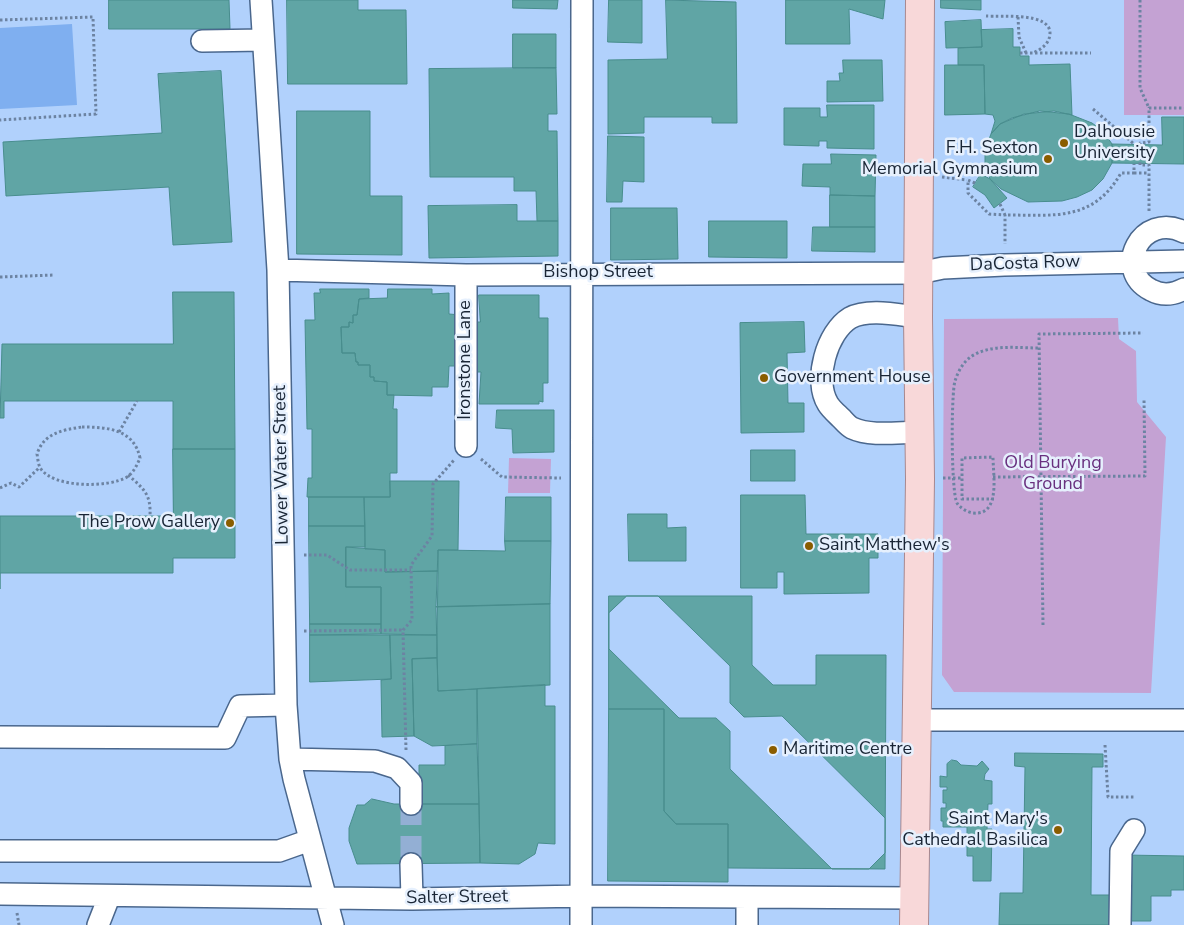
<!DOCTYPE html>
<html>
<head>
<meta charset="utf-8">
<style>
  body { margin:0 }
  canvas { display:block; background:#b1d1fc }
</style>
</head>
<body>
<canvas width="1184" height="925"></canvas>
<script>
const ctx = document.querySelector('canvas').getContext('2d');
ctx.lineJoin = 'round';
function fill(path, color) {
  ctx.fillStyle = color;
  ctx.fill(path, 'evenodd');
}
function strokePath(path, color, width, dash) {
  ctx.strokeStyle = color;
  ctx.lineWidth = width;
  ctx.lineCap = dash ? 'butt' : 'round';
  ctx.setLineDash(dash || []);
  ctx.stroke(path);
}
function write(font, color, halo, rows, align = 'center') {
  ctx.font = font + ' "Nunito Sans",sans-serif';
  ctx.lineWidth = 5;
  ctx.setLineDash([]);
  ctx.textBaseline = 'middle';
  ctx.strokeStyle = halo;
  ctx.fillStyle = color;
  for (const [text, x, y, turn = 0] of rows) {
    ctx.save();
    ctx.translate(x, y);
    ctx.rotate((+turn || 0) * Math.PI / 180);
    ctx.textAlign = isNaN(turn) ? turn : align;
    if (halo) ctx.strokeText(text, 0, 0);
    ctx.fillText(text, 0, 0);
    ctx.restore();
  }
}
const green = new Path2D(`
  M1124,0h60v115h-60z
  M1118,318l1,21 17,12 1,51 29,35 -15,256 -197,-1 -12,-17 2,-356z
  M509,458l42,1 -1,34h-42z`);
const water = new Path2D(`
  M72,24l5,81 -77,4v-81z`);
const building = new Path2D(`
  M109,0h120l1,29h-121z
  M287,0h71v10h48l1,74h-119z
  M513,0h45l-1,9 -44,-1z
  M609,0h33v43l-34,-1z
  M666,0l70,2 1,121h-25v-6h-68v16l-36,1v-74l59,-1z
  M786,0h99l-2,19 -34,-10 1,35h-64z
  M941,0h40v10l-40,-2z
  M981,20l1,27 -36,1 -1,-26z
  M1013,29v18h7v9h9v9l41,-1 2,51 -18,-4 -30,3 -24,10 -9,10 4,-13 -2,-6 -8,-1 -1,-49h-26v-17l24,-1 -1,-17z
  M513,34h43v34h-43z
  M843,60h39l1,41 -56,1v-21h13l-1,-8h4z
  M945,65h39l1,49 -40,1z
  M556,68l1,46h-9v17h9l1,90h-21l-1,-30h-22v-14h-84l-1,-108z
  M221,71l11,171 -59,3 -4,-58 -163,9 -3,-54 159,-9 -4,-59z
  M827,105h47v44l-47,-1v-7h-8v5l-35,-1v-37h36v9h7z
  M297,111h73v85h32v59l-105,-1z
  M1040,111l29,3 23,9 11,8 9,13v19l-9,16 -11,11 -15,7 -15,4 -34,1 -27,-13 -11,-10 -5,-15v-15l6,-15 9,-10 12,-6z
  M1162,117h22v47l-72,-1v-19l50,1z
  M608,136l36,1v45l-21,-1 -1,21h-15z
  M831,154l45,1 -1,41 -45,-1v-8l-28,-1 1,-22h28z
  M981,174l9,5 17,19 -13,10 -9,-13 -12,-8z
  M830,195l45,1v31h-45z
  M517,205v16h41v35l-129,2 -1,-52z
  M611,208h66l1,51 -67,1z
  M709,221h78v37l-78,-1z
  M813,227h62v25l-63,-1z
  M320,289h49v9l-10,1 -2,16h-4v8l-4,-1v5h-8l1,26h13l1,9h2v3h12v12h4v4l13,1v13h7l-1,14h4v64h-7v24h-83l1,-19h4v-49h-5l-2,-109h10l-1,-27h6z
  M388,289h44v5l17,-1v21l12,1v51h-12l-1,21h-16v9l-45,-1v-13l-13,-1v-4h-4v-12h-12v-3h-2l-1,-9h-13l-1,-26h8v-5l4,1v-8h4l2,-16 28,-1z
  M173,292h61l1,157h-62v-48h-169v17h-4l2,-74h171z
  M479,295h60v23h9v65h-5v19l-4,-1v3h-60l2,-32h-6v-50h5z
  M804,322l1,30 -18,1 1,50h16v29l-63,1 -1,-110z
  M497,410h57v42l-41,1 -1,-24 -16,-1z
  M173,449h62v109h-62v15h-173v16v-73h173z
  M751,450h44v31h-44z
  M390,481h69l-1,69h-20v21l-53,1v-22l-20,-1 -1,-52h26z
  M741,495h64l1,39h72v24h-9v35l-85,1v-22h-7v16h-36z
  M309,497h55l1,29h-56z
  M506,497h45v44h-46z
  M628,514h39v14l19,-1v34h-57z
  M309,526h56v21h-19v40h35v37h-71z
  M505,541h46l-1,63 -114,3 2,-57 67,1z
  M346,547l39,3v22l53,-1 -1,64 -56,-1v-47h-35z
  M609,596h143v69l21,20h43v-30h70l-1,214 -157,-1v-44h-52l-12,-13v-102h-55z
  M627,596h31l72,70v37l14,14 38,-1 103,102v35l-16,16h-37l-102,-100v-38l-14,-13h-37l-70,-69v-36z
  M550,604v81l-112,6 -2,-84z
  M310,624h71v10l-71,1z
  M310,635h80l1,44 -81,3z
  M390,635h47v23l-25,1 2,77 -32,1 -1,-57 10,-1z
  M437,658l1,33 39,-2v55l-45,2 -18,-10 -2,-77z
  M545,685v21h10v138l-17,-1 -3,11 -16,10 -39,-1 -3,-174z
  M609,709h55v102l12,13h52v58l-120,-1z
  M477,744l2,60h-60v-39h26v-19z
  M1015,753l88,1v13h-11l-1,128h24l-1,30h-115l1,-32h23l2,-126 -10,-1z
  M952,760l5,1 4,4 16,1 5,-5 7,8 -4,5 -1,6 8,1v23h-4l-1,25h5l-1,52h-18v-25h-6v-29h-24v-6h-2v-13h5v-5h-3v-13h4v-3h-7v-11l7,1v-13z
  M372,799l22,5h85l1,59 -123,1 -8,-23v-13l8,-23h7z
  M1124,855l60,1v34h-13v6h-20v25h-28z`);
const minorTunnel = new Path2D(`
  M411,804v60`);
const path = new Path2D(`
  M1140,0v88l9,20
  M986,16c15,1 64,-4 64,17 0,10 -8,16 -17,20
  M1018,17l1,20 7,16
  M0,20l93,-3 3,97 -96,6
  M1020,53h71
  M1093,109l41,35
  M1112,154h28
  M1134,173h15
  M942,177l25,3
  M975,183l-7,-3v13l21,21 16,1v29
  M1000,204l5,11c49,0 88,7 116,-42h13v-9
  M1149,211v-46h-9v-22l9,-1v-34h35
  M0,277l54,-2
  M82,427c25,0 52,2 58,31 -3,7 -6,14 -13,19 -18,11 -73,11 -86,-8 -3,-4 -3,-10 -4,-15 7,-21 25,-24 45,-27z
  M119,432l18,-31
  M481,459l21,18 59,1
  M128,475c16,14 23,19 22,41
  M993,477l152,-1 -1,-77
  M943,478h19
  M0,488l11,-5 8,4 21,-20
  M994,499h-32v-41l31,-1c0,18 8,59 -20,56 -6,-1 -13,-5 -16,-10 -6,-11 -6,-109 -2,-122 3,-10 9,-20 17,-25 19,-12 46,-8 67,-8
  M304,555h23l23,15h61
  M1043,625l-4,-291 104,-1
  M304,631l99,-1
  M1105,745l3,52h26
  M406,750l-3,-120 9,-10 -1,-55 21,-29 1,-52 21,-24
  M17,913l2,12`);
const minor = new Path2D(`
  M261,0l17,270 8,435 4,54 4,20 39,146
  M202,41l61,-1
  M1184,232c-43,-21 -72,38 -33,58 11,6 22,5 33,-1
  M278,270l188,5 453,-2 24,-5 61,-3 180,-4
  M918,317c-19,-2 -50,-9 -68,1 -23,14 -37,62 -22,86 3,5 9,10 13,14 3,3 7,8 11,10 19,9 47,4 68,4
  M466,446v-171
  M917,720h267
  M0,737l225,1 15,-32 46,-1
  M290,759l85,2 22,7 14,15v21
  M0,851h279l31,-11
  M411,864l1,35
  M0,894l412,5 173,-3 329,2
  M98,925l11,-28
  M581,925l1,-925
  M747,925v-28
  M1120,925l1,-74 13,-21`);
const major = new Path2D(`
  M914,925l6,-446 -2,-162 2,-317`);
const markers = [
  [1064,143,5,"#8a5d00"],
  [1048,159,5,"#8a5d00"],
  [764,378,5,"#8a5d00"],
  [230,523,5,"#8a5d00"],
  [809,546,5,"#8a5d00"],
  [773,750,5,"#8a5d00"],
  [1058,830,5,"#8a5d00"]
];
const poiNames = [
  ["Dalhousie",1074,133],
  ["University",1074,154],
  ["F.H. Sexton",1038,149,"right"],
  ["Memorial Gymnasium",1038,170,"right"],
  ["Government House",774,378],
  ["The Prow Gallery",220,523,"right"],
  ["Saint Matthew's",819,546],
  ["Maritime Centre",783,750],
  ["Saint Mary's",1048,820,"right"],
  ["Cathedral Basilica",1048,841,"right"]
];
const streetNames = [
  ["DaCosta Row",1025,264,-2],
  ["Bishop Street",598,273],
  ["Ironstone Lane",466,360,-90],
  ["Lower Water Street",282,465,-91],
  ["Salter Street",457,898,-1]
];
const parkNames = [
  ["Old Burying",1053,464],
  ["Ground",1053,485]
];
fill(green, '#c4a2d3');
fill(water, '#7faff0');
fill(building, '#60a5a5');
strokePath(building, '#488d8d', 1);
strokePath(minorTunnel, '#93afd4', 21, [21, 11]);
strokePath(minor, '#4a678d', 24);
strokePath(major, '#a7888f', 30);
strokePath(path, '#6c83a2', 3, [2.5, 2.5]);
strokePath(minor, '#fff', 21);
strokePath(major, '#f8d8d9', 28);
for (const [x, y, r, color] of markers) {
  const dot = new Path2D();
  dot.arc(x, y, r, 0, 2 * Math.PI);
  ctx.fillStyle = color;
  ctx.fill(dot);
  strokePath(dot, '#e6f0fd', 2);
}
write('18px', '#192535', '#e6f0fd', poiNames, 'left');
write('18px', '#192535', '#e6f0fd', streetNames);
write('18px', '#69307f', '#e6f0fd', parkNames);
</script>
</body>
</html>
